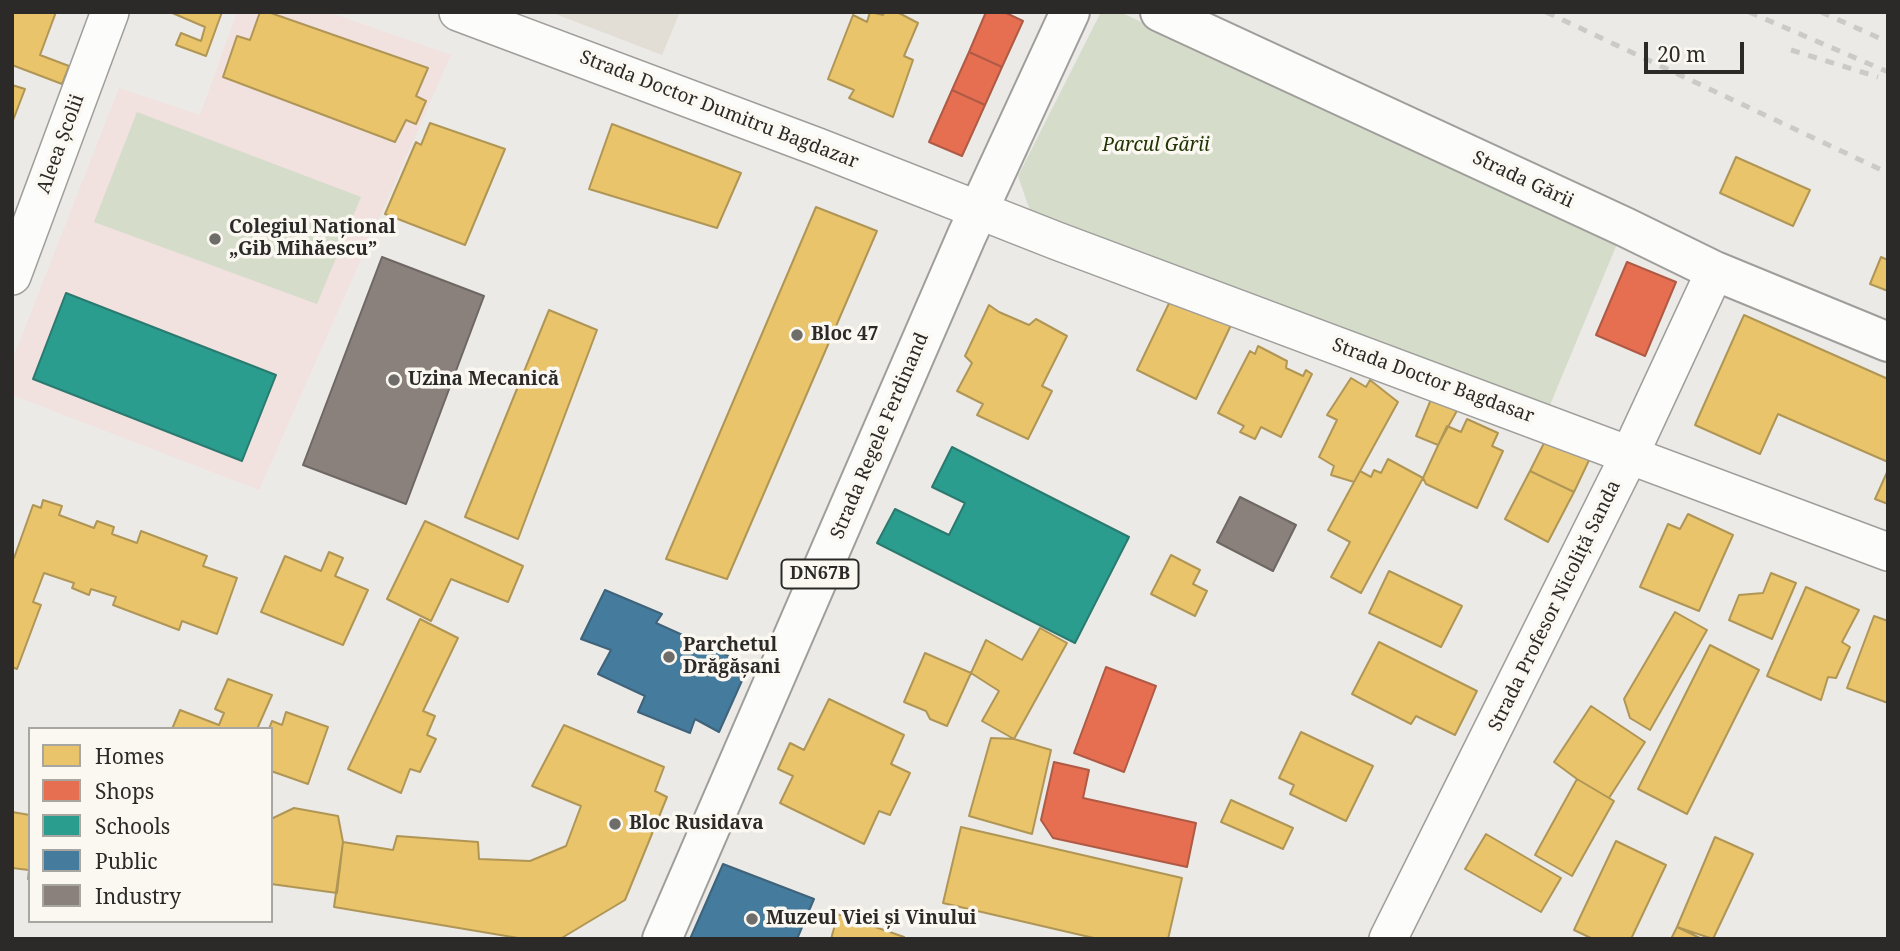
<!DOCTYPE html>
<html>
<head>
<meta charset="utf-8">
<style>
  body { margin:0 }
  #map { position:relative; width:1900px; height:951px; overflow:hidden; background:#eceae6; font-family:"Noto Serif",serif }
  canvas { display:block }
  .frame { position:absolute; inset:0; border:14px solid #2c2a28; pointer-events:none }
  .legend { position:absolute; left:28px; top:727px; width:245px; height:196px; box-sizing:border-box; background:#fbf8f1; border:2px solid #a8a6a1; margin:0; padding:9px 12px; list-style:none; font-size:21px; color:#2c2a28 }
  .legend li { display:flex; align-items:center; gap:14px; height:35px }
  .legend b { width:35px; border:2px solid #a8a6a1 }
  .scale { position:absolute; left:1644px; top:42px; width:100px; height:32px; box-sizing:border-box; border:4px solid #2c2a28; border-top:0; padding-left:9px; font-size:21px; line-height:24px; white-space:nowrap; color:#2c2a28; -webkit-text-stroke:5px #fbf8f1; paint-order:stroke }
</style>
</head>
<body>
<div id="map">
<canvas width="1900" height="951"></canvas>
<div class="frame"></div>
<ul class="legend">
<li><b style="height:19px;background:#e9c46a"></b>Homes</li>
<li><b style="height:19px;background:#e76f51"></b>Shops</li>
<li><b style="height:19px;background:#2a9d8f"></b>Schools</li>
<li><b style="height:19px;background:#457b9d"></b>Public</li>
<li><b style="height:19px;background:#8a817c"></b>Industry</li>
</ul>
<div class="scale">20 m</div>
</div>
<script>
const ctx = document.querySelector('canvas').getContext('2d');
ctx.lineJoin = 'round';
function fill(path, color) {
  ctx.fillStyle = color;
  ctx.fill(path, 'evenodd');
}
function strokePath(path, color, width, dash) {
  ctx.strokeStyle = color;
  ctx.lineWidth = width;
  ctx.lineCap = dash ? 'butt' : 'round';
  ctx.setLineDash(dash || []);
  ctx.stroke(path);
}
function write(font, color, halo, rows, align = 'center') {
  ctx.font = font + ' "Noto Serif",serif';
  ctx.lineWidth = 7;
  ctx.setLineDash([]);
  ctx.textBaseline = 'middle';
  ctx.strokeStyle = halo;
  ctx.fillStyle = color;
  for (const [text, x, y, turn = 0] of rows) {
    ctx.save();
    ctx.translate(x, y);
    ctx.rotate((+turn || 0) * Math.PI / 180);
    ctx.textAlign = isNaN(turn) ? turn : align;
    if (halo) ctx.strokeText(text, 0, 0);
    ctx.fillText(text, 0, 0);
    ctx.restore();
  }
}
const built = new Path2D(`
  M550,12h130l-18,43z`);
const education = new Path2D(`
  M237,12h91l123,43 -192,435 -247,-95v-34l107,-273 81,27z`);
const green = new Path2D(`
  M1101,12h19l497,232 -67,161 -520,-194 -12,-35z
  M137,112l224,85 -44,107 -223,-82z`);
const homes = new Path2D(`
  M12,12h44l-16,43 29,11 -7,18 -50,-19z
  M170,12h52l-16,44 -30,-11 5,-12 20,8 4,-14z
  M260,12h8l160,56 -12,28 10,5 -10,23 -10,-4 -11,22 -172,-65 14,-41 13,4z
  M870,12l13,3 2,-3h12l21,11 -14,33 9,4 -20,57 -44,-19 5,-8 -26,-11 25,-64 14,7z
  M12,85l13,4 -13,34z
  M430,123l75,26 -40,96 -80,-31 31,-72 5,3z
  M612,124l129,49 -24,55 -128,-39z
  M1736,157l74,33 -17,36 -73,-33z
  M816,207l61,24 -150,348 -61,-20z
  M1881,257l7,3v31l-18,-7z
  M1173,295l59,28 -36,76 -59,-29z
  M989,305l10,7 30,13 7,-6 31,17 -25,50 10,5 -24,48 -51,-24 6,-11 -26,-13 15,-28 -7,-7z
  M549,310l48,20 -79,209 -53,-22z
  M1744,315l144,64v83l-110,-48 -18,40 -65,-29z
  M1258,346l29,15 -1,7 17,8 3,-6 6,4 -31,63 -20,-10 -6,12 -15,-7 4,-6 -26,-13 32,-62 5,3z
  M1351,378l15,9 4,-7 28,22 -44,80 -23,-7 3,-9 -15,-9 18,-37 -10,-5z
  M1432,397l27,10 -21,38 -22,-9z
  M1467,419l31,14 -6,13 11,5 -26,57 -51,-24 -3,-6 24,-52 14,6z
  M1548,435l43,21 -17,36 -44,-21z
  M1388,459l35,19 -62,115 -30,-16 19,-35 -22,-12 32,-59 11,6 3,-7 7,3z
  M1888,470v34l-13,-5z
  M1530,471l44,21 -26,50 -43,-23z
  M43,500l19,6 -3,9 35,13 3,-7 17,6 -2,7 25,9 4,-12 66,25 -4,10 34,12 -20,56 -35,-13 -3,9 -66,-25 3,-8 -25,-8 -2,6 -17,-7 2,-5 -30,-10 -11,29 8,3 -24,64 -5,-2v-110l2,1 19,-53 8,3z
  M1688,514l45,21 -34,76 -59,-24 28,-63 12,5z
  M425,521l98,45 -15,36 -57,-23 -20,42 -44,-22z
  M329,552l14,6 -8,18 33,14 -25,55 -82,-33 24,-56 36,15z
  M1171,555l29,15 -7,14 14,7 -12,25 -44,-22z
  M1389,571l73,35 -21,41 -72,-34z
  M1771,573l25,10 -24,56 -43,-19 10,-25 24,-2z
  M1806,587l53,23 -17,32 8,5 -14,31 -8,-1 -7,23 -54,-24z
  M1675,612l32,18 -57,100 -20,-12 -6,-19z
  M1874,616l14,5v82l-41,-15z
  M420,619l38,19 -35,73 12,5 -8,19 9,4 -16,33 -10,-3 -9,24 -53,-24z
  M1040,628l27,15 -53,96 -32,-18 17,-30 -28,-18 15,-33 36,20z
  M1379,642l98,49 -22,44 -39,-19 -5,8 -59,-30z
  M1710,645l49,25 -72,144 -49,-25z
  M925,653l46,20 -24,53 -17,-7 -4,-8 -22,-9z
  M228,679l44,16 -15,34h-85l8,-19 39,15 5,-12 -9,-4z
  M829,699l75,36 -13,29 19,9 -20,42 -11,-4 -15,33 -84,-41 13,-27 -15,-7 12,-26 14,7z
  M1591,706l54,36 -36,56 -32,-19 -23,-17z
  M286,712l42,15 -20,57 -37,-13v-42h-2l3,-8 10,4z
  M564,725l100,42 -9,24 12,6 -42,103 -65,39h-36l-190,-32 9,-65 50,8 4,-14 81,6 1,17 51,2 36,-15 15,-40 -49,-20z
  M1301,732l72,34 -27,55 -56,-27 4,-9 -15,-7z
  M991,738l23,1 37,11 -19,84 -63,-18z
  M1577,779l37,22 -42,75 -37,-21z
  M1231,800l62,28 -10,21 -62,-27z
  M294,808l44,8 5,26 -6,51 -66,-9v-65z
  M12,812l18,3v64h-2l1,-9 -17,-2z
  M961,827l221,51 -14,61h-70l-155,-36z
  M1486,834l75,44 -20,34 -76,-43z
  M1715,837l38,17 -40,85 -36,-12z
  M1616,841l50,24 -35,74h-38l-19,-9z
  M838,914l66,23v2h-73z
  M1677,927l25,12h-31z`);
const shops = new Path2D(`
  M986,12h18l19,9 -21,46 -33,-15z
  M969,52l33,15 -17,38 -33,-15z
  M952,90l33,15 -23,51 -33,-14z
  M1627,262l49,20 -31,74 -49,-21z
  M1106,667l50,19 -32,86 -50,-19z
  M1054,762l35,8 -6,28 113,25 -9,44 -134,-29 -12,-18z`);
const schools = new Path2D(`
  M66,293l210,82 -34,86 -209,-82z
  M952,447l177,90 -54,106 -198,-100 18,-34 54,26 16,-32 -33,-16z`);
const public = new Path2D(`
  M605,590l57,24 -6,9 93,42 -30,67 -24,-13 -5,14 -52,-21 7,-16 -47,-22 13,-24 -30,-11z
  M723,864l91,35 -17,40h-107z`);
const industry = new Path2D(`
  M382,257l102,39 -78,208 -103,-39z
  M1240,497l56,28 -23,46 -56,-29z`);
const street = new Path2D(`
  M458,12l360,135 239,94 831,311
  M12,276l98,-264
  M1388,939l242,-485 85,-183`);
const secondary = new Path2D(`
  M1160,12l465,215 90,44 173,71`);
const primary = new Path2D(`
  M662,939l305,-704 103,-223`);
const rail = new Path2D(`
  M1546,12l342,161
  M1749,12l139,60
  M1821,12l67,30
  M1791,50l87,27`);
const markers = [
  [215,239,7,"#6f6d6a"],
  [797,335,7,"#6f6d6a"],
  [394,380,7,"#6f6d6a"],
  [669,657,7,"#6f6d6a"],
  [615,824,7,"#6f6d6a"],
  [752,919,7,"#6f6d6a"]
];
const shields = [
  [820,574,77]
];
const shieldNames = [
  ["DN67B",820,574]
];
const streetNames = [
  ["Strada Doctor Dumitru Bagdazar",719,110,21],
  ["Aleea Școlii",61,144,-70],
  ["Strada Gării",1523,180,25],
  ["Strada Doctor Bagdasar",1433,381,20],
  ["Strada Regele Ferdinand",880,436,-67],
  ["Strada Profesor Nicoliță Sanda",1555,606,-64]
];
const parkNames = [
  ["Parcul Gării",1156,146]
];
const poiNames = [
  ["Colegiul Național",229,228],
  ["„Gib Mihăescu”",229,250],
  ["Bloc 47",811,335],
  ["Uzina Mecanică",408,380],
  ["Parchetul",683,646],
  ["Drăgășani",683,668],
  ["Bloc Rusidava",629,824],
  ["Muzeul Viei și Vinului",766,919]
];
fill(built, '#e2ded5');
fill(education, '#f1e1df');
fill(green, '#d5dcca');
fill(homes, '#e9c46a');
strokePath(homes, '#b09656', 2);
fill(shops, '#e76f51');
strokePath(shops, '#af5a45', 2);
fill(schools, '#2a9d8f');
strokePath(schools, '#2b7a70', 2);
fill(public, '#457b9d');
strokePath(public, '#3e637a', 2);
fill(industry, '#8a817c');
strokePath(industry, '#6e6763', 2);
strokePath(street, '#9f9e9b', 40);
strokePath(secondary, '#9f9e9b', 42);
strokePath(primary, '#9f9e9b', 42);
strokePath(street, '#fcfcfb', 37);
strokePath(secondary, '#fcfcfb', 38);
strokePath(primary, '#fcfcfb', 38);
strokePath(rail, '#cacac9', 5, [9, 9]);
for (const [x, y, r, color] of markers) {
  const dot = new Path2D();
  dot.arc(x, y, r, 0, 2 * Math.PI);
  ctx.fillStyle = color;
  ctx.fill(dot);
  strokePath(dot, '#fbf8f1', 2.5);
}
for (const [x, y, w] of shields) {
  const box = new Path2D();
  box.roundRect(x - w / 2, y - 14.5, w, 29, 5);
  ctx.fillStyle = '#fbf8f1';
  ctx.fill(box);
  strokePath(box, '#2c2a28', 2);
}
write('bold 18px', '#2c2a28', null, shieldNames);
write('19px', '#2c2a28', '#fbf8f1', streetNames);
write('italic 19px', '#203304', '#fbf8f1', parkNames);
write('bold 19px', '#2c2a28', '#fbf8f1', poiNames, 'left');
</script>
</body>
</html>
